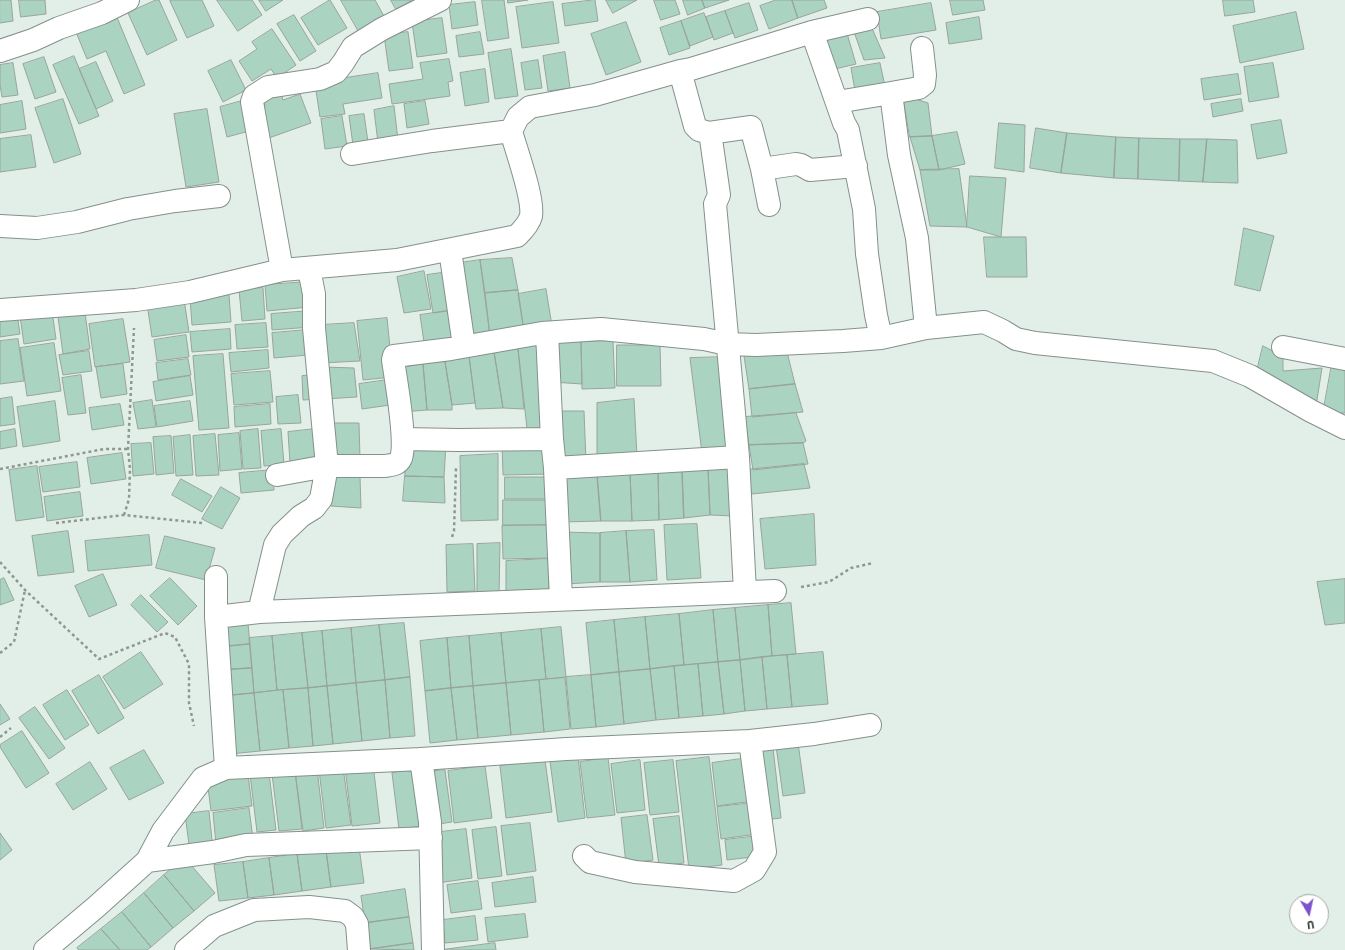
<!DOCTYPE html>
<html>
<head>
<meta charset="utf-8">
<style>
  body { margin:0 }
  #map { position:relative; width:1345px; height:950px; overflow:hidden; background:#e2efe9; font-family:"Titillium Web",sans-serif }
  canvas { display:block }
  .north { position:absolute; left:1289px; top:894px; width:40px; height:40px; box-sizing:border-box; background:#fff; border:1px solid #a8aaa9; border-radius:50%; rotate:171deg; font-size:11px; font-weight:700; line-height:16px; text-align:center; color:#262b28 }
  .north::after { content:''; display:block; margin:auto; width:14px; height:18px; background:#7d53cc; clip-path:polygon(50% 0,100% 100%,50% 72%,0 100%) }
</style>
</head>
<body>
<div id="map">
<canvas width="1345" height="950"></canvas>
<div class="north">U</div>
</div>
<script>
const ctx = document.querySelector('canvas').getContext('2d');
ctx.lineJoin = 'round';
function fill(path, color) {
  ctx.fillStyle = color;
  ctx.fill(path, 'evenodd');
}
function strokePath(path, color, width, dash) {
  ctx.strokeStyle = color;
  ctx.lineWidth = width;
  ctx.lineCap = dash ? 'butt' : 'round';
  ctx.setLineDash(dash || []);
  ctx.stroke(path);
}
const building = new Path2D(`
  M0,0h11l2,21 -13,2z
  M19,0h26l1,14 -25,3z
  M156,0h3l18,40 -30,15 -19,-42z
  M173,0h29l12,26 -27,12 -17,-37z
  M217,0h35l10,15 -24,16z
  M259,0h24l-17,11z
  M330,0l17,28 -29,17 -17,-27z
  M341,0h34l10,18 -26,14z
  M391,0h22l-17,9z
  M482,0h22l5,38 -21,3z
  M508,0h20l-20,3z
  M595,0l3,21 -33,5 -3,-22z
  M606,0h31l-24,13z
  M654,0h21l5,14 -19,6z
  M683,0h19l3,8 -17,7z
  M702,0h27l-24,8z
  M776,0h16l6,18 -29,11 -9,-23z
  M792,0h32l3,8 -29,10z
  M950,0h33l2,10 -32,5z
  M1223,0h30l2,12 -30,4z
  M475,2l3,23 -26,4 -3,-24z
  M553,2l6,41 -37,5 -6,-41z
  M749,3l9,27 -23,8 -10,-27z
  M931,3l5,27 -55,9 -4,-27z
  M725,11l8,22 -19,7 -8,-23z
  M1296,12l8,37 -64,14 -7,-37z
  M704,13l9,24 -23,9 -9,-25z
  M116,15l29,70 -21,9 -18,-43 -19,8 -11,-27z
  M294,15l22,36 -16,10 -23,-37z
  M979,17l3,22 -33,5 -3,-21z
  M442,18l5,35 -30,4 -5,-35z
  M681,21l9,27 -21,7 -9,-27z
  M626,22l15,40 -35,13 -15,-41z
  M871,26l14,32 -21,2 -11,-31z
  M272,29l24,36 -19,13 -6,-9 -19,12 -13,-20 18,-12 -5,-7z
  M846,30l10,34 -25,6 -9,-33z
  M408,32l5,36 -24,3 -5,-36z
  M480,32l4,22 -25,3 -3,-21z
  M511,49l7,47 -23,3 -7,-46z
  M565,52l5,36 -22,3 -5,-35z
  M74,56l25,60 -20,8 -26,-59z
  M44,57l12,35 -21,7 -12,-35z
  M449,59l4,22 -5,1 2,14 -58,8 -3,-20 34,-5 -3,-16z
  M231,60l15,30 -23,12 -15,-31z
  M538,60l4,28 -17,2 -4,-27z
  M96,62l17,39 -17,8 -17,-40z
  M13,63l5,32 -16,2 -2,-12v-20z
  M880,63l6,28 -30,5 -5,-28z
  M1273,63l6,34 -30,5 -5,-35z
  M485,69l4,33 -24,4 -5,-33z
  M378,73l4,25 -39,6 2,10 -25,3 -5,-33 15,-4z
  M1238,74l3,20 -37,6 -3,-21z
  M280,90l3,10 17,-6 11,29 -45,16 -11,-29 10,-4 -3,-10z
  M903,95l25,8 4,33 -22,1z
  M63,99l18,55 -27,9 -19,-55z
  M1241,99l2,12 -30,6 -2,-13z
  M22,101l4,28 -26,4v-28z
  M242,101l7,30 -22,6 -7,-30z
  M425,101l4,23 -22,4 -3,-24z
  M394,106l4,34 -20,3 -4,-33z
  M207,109l12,73 -33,5 -12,-73z
  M364,114l4,28 -15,3 -4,-29z
  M342,116l5,30 -22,3 -4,-30z
  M1281,120l6,33 -30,6 -6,-34z
  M999,123l26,2 -1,47 -29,-4z
  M1036,128l31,5 -6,40 -31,-5z
  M957,132l8,32 -26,6 -7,-34z
  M1067,133l49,4 -2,41 -53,-5z
  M31,135l5,32 -36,5v-33z
  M932,136l7,34h-19l-10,-33z
  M1116,137l23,1 -1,41 -24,-1z
  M1139,138l41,1 -1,42 -41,-2z
  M1180,139h27l-4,43 -24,-1z
  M1207,139l30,1 1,43 -35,-1z
  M959,169l8,58 -37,-1 -10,-56z
  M970,176l36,2 -5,59 -34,-10z
  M1244,228l30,8 -14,55 -25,-6z
  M984,237h42l1,40h-40z
  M512,258l6,32 -33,3 -5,-33z
  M480,260l10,76 -25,3 -12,-75z
  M424,271l7,38 -27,4 -7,-36z
  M448,272l6,38 -21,3 -6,-38z
  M307,282l2,25 -42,4 -2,-26z
  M263,288l2,31 -23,2 -3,-31z
  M546,289l6,37 -28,5 -6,-37z
  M518,290l6,41 -34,5 -5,-43z
  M229,295l2,27 -39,3 -2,-27z
  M184,299l5,33 -37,5 -5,-33z
  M454,310l1,34 -30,5 -5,-34z
  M52,311l4,28 -32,5 -4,-28z
  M310,311l1,16 -39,3 -1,-16z
  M17,313l3,21 -20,3v-21z
  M85,313l5,36 -27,5 -5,-37z
  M387,318l6,59 -30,3 -6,-59z
  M123,319l7,43 -35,5 -6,-43z
  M266,323l2,24 -31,2 -2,-24z
  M354,323l6,38 -39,2v-38z
  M230,329l1,20 -39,3 -2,-20z
  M306,330l2,25 -34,3 -2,-25z
  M186,335l3,22 -32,4 -3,-21z
  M18,339l6,42 -24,3v-43z
  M613,341l2,47 -33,1 -1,-47z
  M581,342l1,42 -30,-2 -4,-39z
  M54,343l7,48 -34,5 -7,-48z
  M543,344l7,92 -22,1 -10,-88z
  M617,345h43l1,41h-44z
  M1263,346l20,10v15l39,-3 -6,38 -59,-35z
  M518,349l6,60 -21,-1 -9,-56z
  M268,350l1,18 -38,4 -2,-19z
  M89,351l3,20 -29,4 -4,-20z
  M494,352l9,56 -27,1 -7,-53z
  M787,352l8,32 -46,5 -5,-33z
  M223,354l6,74 -30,2 -6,-74z
  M469,356l6,47 -23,2 -7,-43z
  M725,357l10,98 -33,-2 -12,-95z
  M188,359l3,16 -33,5 -2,-17z
  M445,362l7,43v5h-25l-4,-46z
  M123,364l4,30 -26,4 -5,-31z
  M423,364l4,46 -25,2 -4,-43z
  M1332,364l13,3v46h-22z
  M323,367l31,1 3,29 -33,2z
  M270,371l3,31 -39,3 -3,-31z
  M81,375l5,38 -18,2 -6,-37z
  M316,375l3,24 -16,1 -1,-24z
  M190,376l3,19 -37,6 -3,-19z
  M394,379l3,25 -35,5 -3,-25z
  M795,384l8,28 -51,5 -3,-28z
  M298,395l3,28 -23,1 -2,-27z
  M12,397l3,27 -15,2v-27z
  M634,399l3,57 -40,1v-54z
  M152,400l4,27 -18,2 -5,-26z
  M55,401l5,40 -37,6 -6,-40z
  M190,401l3,20 -36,6 -3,-21z
  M120,404l4,21 -32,5 -3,-22z
  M270,404l1,20 -36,3 -1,-20z
  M556,411h28l2,51 -29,1z
  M796,413l10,28 -3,2 -54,2 -4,-28z
  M331,423h28l1,36h-26z
  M15,429l2,17 -17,3v-17z
  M258,429l3,39 -18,1 -3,-38z
  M281,429l3,35 -20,2 -3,-35z
  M315,429l3,32 -28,2 -2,-31z
  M239,433l3,36 -22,2 -2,-36z
  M215,434l4,41 -23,1 -3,-40z
  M190,435l3,40 -17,1 -3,-39z
  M171,436l3,37 -18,2 -3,-38z
  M550,441l1,33 -48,1 -1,-33z
  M151,443l3,31 -21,2 -2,-32z
  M803,443l5,21 -55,6 -4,-25z
  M446,444l-2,33 -39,-1 -1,-31z
  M122,453l4,26 -35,5 -4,-26z
  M498,454v66l-37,1 -1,-65z
  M77,462l3,25 -37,5 -4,-25z
  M804,464l6,24 -58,6 -6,-24z
  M734,465v51l-24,-1 -2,-47z
  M37,466l7,51 -28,4 -7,-51z
  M682,466l26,2 2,47 -26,3z
  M682,466l2,52 -25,2 -1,-50z
  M273,470l1,20 -33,3 -2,-20z
  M658,470l1,50 -27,1 -2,-49z
  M561,471l36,1 4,49 -38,1z
  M597,472h33l2,49h-31z
  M331,476l29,1 1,31 -30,-2z
  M405,476l39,1 1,26 -42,-2z
  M505,477h42v22h-42z
  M181,479l31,17 -10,16 -30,-17z
  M221,487l19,11 -18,31 -20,-10z
  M80,492l3,24 -36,5 -3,-24z
  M503,500h44v25h-44z
  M814,514l2,51 -51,4 -5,-50z
  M697,524l4,54 -34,2 -3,-55z
  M549,525l1,33 -47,1 -1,-33z
  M654,530l3,50 -27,2 -4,-51z
  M68,531l6,41 -36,4 -6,-40z
  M626,531l4,51h-30v-49z
  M562,532l38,1v49l-35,2z
  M149,535l3,30 -64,6 -3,-30z
  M165,536l50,12 -9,32 -50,-12z
  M500,543l-1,52h-22v-51z
  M473,544l2,47 -28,1 -1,-47z
  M548,559l1,35 -43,1v-34z
  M103,574l14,31 -28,12 -14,-31z
  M4,578l10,22 -14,5v-25z
  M170,578l27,28 -19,19 -28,-29z
  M1345,579v44l-20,2 -8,-43z
  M141,595l27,27 -11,10 -26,-27z
  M791,603l5,51 -24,2 -4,-51z
  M768,605l4,51 -32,4 -5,-52z
  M735,608l5,52 -22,2 -5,-52z
  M713,610l5,52 -34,3 -5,-51z
  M679,614l5,51 -34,4 -5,-52z
  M645,617l5,52 -31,3 -5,-52z
  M614,620l5,52 -28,3 -5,-52z
  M404,623l6,54 -25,3 -6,-55z
  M248,624l2,20 -30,3 -2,-20z
  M379,625l6,55 -29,3 -5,-55z
  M561,627l5,50 -20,2 -5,-50z
  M351,628l5,55 -29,3 -5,-55z
  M541,629l5,50 -40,4 -5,-50z
  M322,631l5,55 -19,2 -6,-55z
  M302,633l6,55 -31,2 -5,-54z
  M501,633l5,50 -33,3 -4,-50z
  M272,636l5,54 -23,3 -5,-55z
  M469,636l4,50 -22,2 -4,-50z
  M447,638l4,50 -26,3 -5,-50z
  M250,644l2,24 -30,2 -2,-23z
  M141,652l22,32 -39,25 -21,-32z
  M823,652l5,52 -36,3 -5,-52z
  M787,655l5,52 -25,2 -5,-52z
  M762,657l5,52 -22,2 -5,-51z
  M740,660l5,51 -21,3 -6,-52z
  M718,662l6,52 -21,2 -5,-52z
  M698,664l5,52 -24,2 -5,-52z
  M674,666l5,52 -23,2 -6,-51z
  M252,668l2,25 -30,3 -2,-26z
  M650,669l6,51 -32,4 -5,-52z
  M619,672l5,52 -28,3 -5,-52z
  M99,675l25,43 -26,16 -26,-43z
  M591,675l5,52 -25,2 -5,-52z
  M410,677l5,59 -25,2 -5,-58z
  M565,678l5,51 -26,3 -5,-52z
  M385,680l5,58 -28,3 -6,-58z
  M539,680l5,52 -33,3 -5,-52z
  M356,683l6,58 -29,3 -6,-58z
  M506,683l5,52 -33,3 -5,-52z
  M327,686l6,58 -20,2 -5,-58z
  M473,686l5,52 -21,2 -6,-52z
  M308,688l5,58 -24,2 -6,-58z
  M451,688l6,52 -27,3 -5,-52z
  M67,690l22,35 -24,15 -22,-35z
  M283,690l6,58 -29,3 -6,-58z
  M254,693l6,58 -30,3 -6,-58z
  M0,704l10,15 -10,6z
  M35,707l30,41 -16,11 -30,-41z
  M22,731l27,42 -23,15 -26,-41v-2z
  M798,743l7,50 -22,3 -7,-50z
  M773,748l8,70 -17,2 -9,-70z
  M144,750l20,33 -35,17 -19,-32z
  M578,757l7,61 -27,4 -8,-61z
  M709,757l13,108 -33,4 -13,-108z
  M608,758l7,57 -28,3 -7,-56z
  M748,758l5,43 -36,5 -5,-43z
  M545,760l7,52 -46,6 -6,-52z
  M640,760l5,50 -28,3 -6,-49z
  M673,760l6,52 -29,3 -6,-52z
  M90,762l17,27 -34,21 -17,-26z
  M373,764l7,59 -28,3 -7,-59z
  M485,766l7,52 -38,5 -6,-52z
  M343,767l8,58 -25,3 -7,-58z
  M317,769l7,59 -21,3 -8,-60z
  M422,769l7,56 -30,4 -7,-56z
  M445,770l7,52 -20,3 -6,-53z
  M295,771l7,58 -23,2 -7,-57z
  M269,773l7,57 -19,2 -7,-58z
  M248,774l4,32 -41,5 -4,-32z
  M753,803l4,31 -36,5 -4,-32z
  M249,808l4,31 -37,5 -3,-31z
  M209,811l4,38 -23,3 -5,-38z
  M647,815l6,45 -27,4 -5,-46z
  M679,816l5,47 -25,3 -6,-47z
  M530,823l6,48 -29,4 -6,-49z
  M496,827l6,49 -24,3 -6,-49z
  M466,829l6,49 -34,5 -6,-50z
  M0,833l12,17 -12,10z
  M758,836l2,20 -33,4 -2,-20z
  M359,847l5,36 -33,4 -5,-36z
  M326,851l5,36 -29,4 -5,-37z
  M297,854l5,37 -28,4 -5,-37z
  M185,858l30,35 -21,18 -30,-36z
  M269,858l5,37 -26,3 -5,-36z
  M243,862l5,36 -29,3 -5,-36z
  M164,875l30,36 -21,17 -29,-35z
  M533,877l3,25 -41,5 -3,-24z
  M478,881l4,28 -31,4 -4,-28z
  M405,889l4,28 -44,6 -4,-27z
  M144,893l29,35 -22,19 -29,-35z
  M122,912l29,35 -4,3h-27l-19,-21z
  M525,914l3,23 -40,5 -3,-24z
  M475,916l3,24 -33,3 -2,-23z
  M409,917l4,26 -44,6 -4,-26z
  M101,929l19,21h-41l-2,-2z
  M413,943l1,7 -45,-1z
  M495,943l1,7h-56z`);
const path = new Path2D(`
  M0,469l104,-20h24
  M124,515l5,-16 1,-30 -2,-20 6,-121
  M56,523l68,-8 78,8
  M452,537l2,-6 2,-64
  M0,562l25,28 74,69 66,-26 10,4 14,27v39l5,23
  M801,587l28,-5 22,-14 22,-5
  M0,653l14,-11 11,-52
  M0,737l11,-9`);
const minor = new Path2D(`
  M868,19l-56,13 32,91 4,7 16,79 3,45 9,61 5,23
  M922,48l3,27 -1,9 -5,4 -28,5 8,62 18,83 9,90
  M0,51l33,-11 26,-12 43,-15 26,-13
  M680,71l15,55 4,4 10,3 2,6 8,56 -4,9 23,253
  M837,102l54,-9
  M709,133l42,-6 11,42 34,-5 5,1 9,5 46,-4
  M352,154l80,-13 79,-10 7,-14 12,-10 65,-12 85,-24 11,-2 121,-37
  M762,169l7,36
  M0,226l37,2 40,-6 51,-13 47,-8 44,-5
  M450,250l14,96
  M282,270l-30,-168 2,-6 14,-9 52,-8 16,-7 7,-9 10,-16 29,-18 58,-29
  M0,310l136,-10 54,-8 92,-22 115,-10 120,-24c5,-5 12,-12 14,-20 3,-18 -15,-66 -20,-85
  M547,333l5,106 3,29 6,131
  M1283,347l62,12
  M403,439l55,1 94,-1
  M555,468l183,-11 7,135
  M277,475l50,-9h58c6,-1 13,-1 16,-8 6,-17 -5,-77 -8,-98l1,-4 57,-7 91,-16 59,-4 103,10 23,5 29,1 87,-4 38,-3 45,-10 58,-6 19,9 13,8 19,4 178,18 37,15 61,35 34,17
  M216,577v40l10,151 195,-9 145,-10 184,-8 64,-7 56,-9
  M259,612l16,-67 7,-11 19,-18 13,-8 7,-9 6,-33 -13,-138v-34l-5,-25
  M216,617l43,-5 516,-21
  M421,759l9,63 3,128
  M584,856l6,6 45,10 99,9 20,-11 11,-18 -15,-111
  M147,861l16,-30 40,-53 23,-10
  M45,950l51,-43 51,-46 66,-9 33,-7 185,-7
  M186,950l28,-24 40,-16 55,-3 36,4 8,6 4,7 2,26`);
fill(building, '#abd3c2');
strokePath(building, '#98a49e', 1);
strokePath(minor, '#84918b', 24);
strokePath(path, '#8e9893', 2.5, [3, 3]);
strokePath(minor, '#fff', 22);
</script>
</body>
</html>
